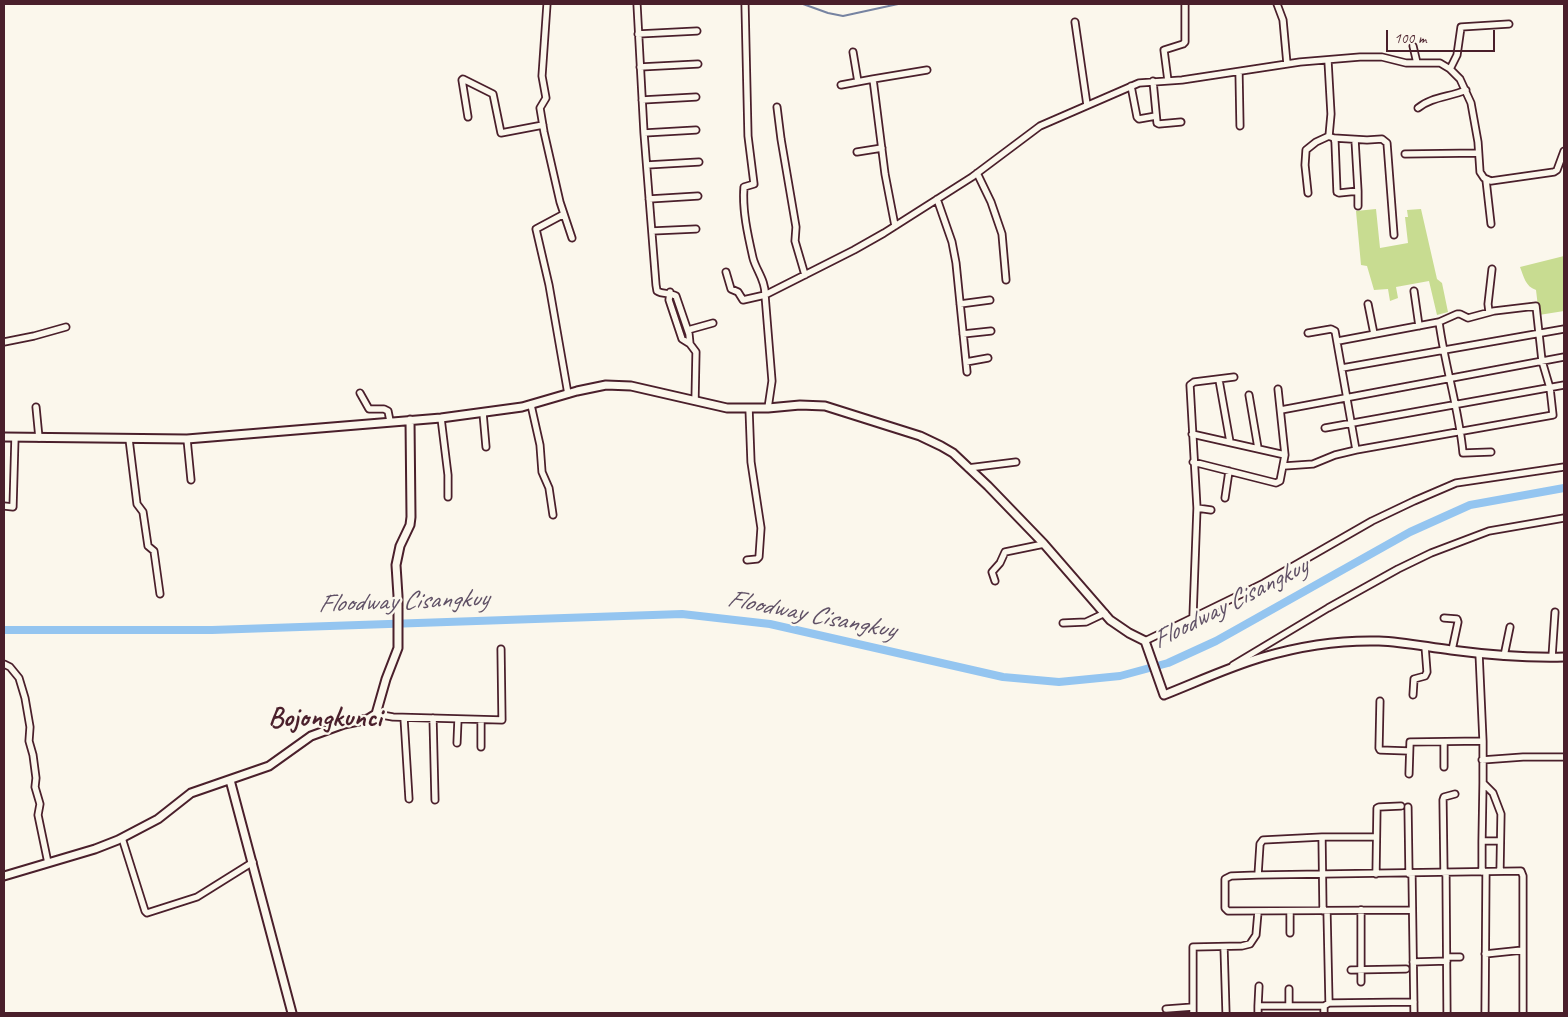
<!DOCTYPE html>
<html>
<head>
<meta charset="utf-8">
<style>
  body { margin:0 }
  #map { position:relative; width:1568px; height:1017px; overflow:hidden; background:#fbf7ec; font-family:Caveat,sans-serif }
  canvas { display:block }
  .frame { position:absolute; inset:0; border:5px solid #4a1f2b; pointer-events:none }
  .scale { position:absolute; left:1386px; top:30px; width:109px; height:22px; box-sizing:border-box; border:2px solid #4a1f2b; border-top:0; padding-left:6px; font-size:15px; line-height:18px; white-space:nowrap; color:#4a1f2b; -webkit-text-stroke:4px #fbf7ec; paint-order:stroke }
</style>
</head>
<body>
<div id="map">
<canvas width="1568" height="1017"></canvas>
<div class="frame"></div>
<div class="scale">100 m</div>
</div>
<script>
const ctx = document.querySelector('canvas').getContext('2d');
ctx.lineJoin = 'round';
function fill(path, color) {
  ctx.fillStyle = color;
  ctx.fill(path, 'evenodd');
}
function strokePath(path, color, width, dash) {
  ctx.strokeStyle = color;
  ctx.lineWidth = width;
  ctx.lineCap = dash ? 'butt' : 'round';
  ctx.setLineDash(dash || []);
  ctx.stroke(path);
}
function write(font, color, halo, rows, align = 'center') {
  ctx.font = font + ' Caveat,sans-serif';
  ctx.lineWidth = 4.5;
  ctx.setLineDash([]);
  ctx.textBaseline = 'middle';
  ctx.strokeStyle = halo;
  ctx.fillStyle = color;
  for (const [text, x, y, turn = 0] of rows) {
    ctx.save();
    ctx.translate(x, y);
    ctx.rotate((+turn || 0) * Math.PI / 180);
    ctx.textAlign = isNaN(turn) ? turn : align;
    if (halo) ctx.strokeText(text, 0, 0);
    ctx.fillText(text, 0, 0);
    ctx.restore();
  }
}
const green = new Path2D(`
  M1376,209l4,39 28,-5 -3,-26h3l-1,-7 14,-1 16,70 5,4 6,29 -11,3 -8,-34 -33,6 2,11 -8,3 -2,-12 -14,1 -7,-24 -6,-1 -5,-54z
  M1564,256v55l-25,4 -3,-25c-11,-4 -12,-13 -16,-23z`);
const stream = new Path2D(`
  M803,4l25,9 15,3 55,-12`);
const canal = new Path2D(`
  M4,630h208l470,-16 88,10 233,53 56,5 61,-6 48,-13 48,-22 194,-109 60,-27 94,-17`);
const minor = new Path2D(`
  M547,4l-5,72 4,22 -6,10 4,24 16,70 12,36
  M637,4l7,129 12,152 1,6c6,4 12,1 19,5l13,38 1,10
  M1277,4l6,16 4,44
  M1075,22l12,83
  M638,34l59,-3
  M1413,46l4,17
  M853,52l5,30
  M640,67l58,-3
  M1450,69l7,-14 4,-28 48,-3
  M1239,72l1,54
  M1153,81l4,42 2,1 22,-2
  M1168,81l-4,-31 19,-6 2,-2v-37
  M841,85l32,-6
  M1131,86l6,31 2,2 17,-3
  M642,100l54,-3
  M777,107l4,32 15,88 -1,14 10,34
  M1418,108c13,-11 32,-11 48,-18
  M468,117l-6,-37 1,-1 30,15 8,39 42,-8
  M644,133l52,-3
  M1331,137l3,1 1,4 2,50 2,1 19,-2 -3,-51
  M1334,138l33,2 15,-1 5,4 7,92
  M857,152l25,-4
  M1405,154l73,-1
  M647,165l52,-3
  M977,173l14,29 11,32 4,46
  M1486,180l5,44
  M1308,193l-3,-28 1,-15 10,-8 13,-6 2,-22 -3,-53
  M649,199l49,-3
  M937,199l15,43 4,21 11,109
  M1358,206v-15
  M564,214l-28,15 13,56 19,109
  M895,226l-10,-52 -12,-95 54,-9
  M652,231l44,-2
  M726,272l5,17 7,3 5,8 22,-5c1,-14 -9,-25 -12,-37 -5,-22 -11,-48 -9,-71l10,-3 -6,-48 -3,-132
  M1414,291l5,35
  M670,292l-1,8 13,39 8,5 6,8 -1,49
  M960,304l30,-4
  M1368,304l6,30
  M1489,312l-1,-8 4,-35
  M1439,322c6,45 20,87 24,131l28,-1
  M688,330l25,-7
  M1308,333l23,-4 4,2 21,119
  M963,334l28,-3
  M4,342l30,-6 32,-9
  M966,362l22,-4
  M1342,368l222,-39
  M1219,380l11,62
  M360,393l9,16h15l4,2 2,10
  M1249,395l9,53
  M531,405l9,40 2,27 7,16 4,27
  M36,407l3,31
  M768,408l4,-27 -7,-86 89,-45 30,-17 88,-56 68,-51 99,-43 43,-3 118,-18 60,-5h22l24,6h34l10,6 10,10 11,24 7,39 2,30 4,6 7,3 63,-9 3,-2 7,-19
  M1281,410l283,-53
  M483,413l3,34
  M441,418l7,57v22
  M1325,428l239,-43
  M1192,434l93,21 -7,-66
  M129,439l8,65 6,8 5,34 6,5 6,43
  M187,439l4,41
  M1193,462l83,21 4,-2 5,-26
  M1284,466l29,-2 22,-9 21,-5 197,-35 -3,-27 -8,-27 -6,-55 -42,5 -26,7 -8,-4h-3l-18,8 -101,19
  M968,468l48,-6
  M1225,498l4,-27
  M4,506l9,1 2,-70
  M1197,508l14,2
  M747,560l10,-1 2,-2 2,-29 -10,-66 -2,-54
  M995,581l-3,-9 8,-9 5,-11 39,-8
  M1193,616l4,-108 -7,-123 4,-3 40,-5
  M1444,618l13,1 1,3 -6,28
  M1063,623l23,-1 19,-9
  M1145,641l119,-58 108,-62 42,-20 42,-18 108,-16
  M1479,653l4,88v42l10,10 8,21 -1,57
  M1504,656l6,-29
  M1552,657l3,-45
  M4,664l6,3 9,11 6,20 5,29 -1,14 4,14 3,23 -1,9 5,17 -2,11 10,48
  M1233,665l95,-57 70,-39 33,-16 58,-22 75,-13
  M1413,695l1,-16 11,-3 2,-4 -2,-26
  M1380,701l-1,47 1,2 29,1
  M376,714l17,3 109,3 -1,-71
  M404,718l5,81
  M433,718l2,82
  M457,743l1,-24
  M481,747v-27
  M1482,760l41,-3h41
  M1444,767v-25
  M1409,774l1,-32 73,-1
  M1408,807l1,67
  M122,838l23,73 2,2 50,-16 56,-35
  M1482,841l1,-58
  M1482,872v-31h18
  M1444,873l-1,-73 1,-3 11,-3
  M1446,873l1,140
  M1376,874l1,-66 2,-1 22,-1
  M1412,874l2,139
  M1258,875l2,-31 3,-4 59,-3
  M1361,910v72
  M1412,910l-184,1 -3,-3v-29l6,-3 27,-1 263,-4 2,5v137
  M1323,911l-1,-74h54
  M1327,911l2,92
  M1290,933v-22
  M1224,947l2,66
  M1485,954l38,-4
  M1447,957h13
  M1413,962l34,-1
  M1351,970l55,-1
  M1289,989v17
  M1258,1006l1,-20
  M1324,1006v7
  M1166,1009l27,-2
  M1193,1013v-66l49,-1 8,-2 6,-9 2,-23
  M1258,1013v-7h66l5,-3 85,-1
  M1485,1013l1,-141`);
const tertiary = new Path2D(`
  M4,437l183,2 254,-21 81,-11 55,-16 29,-6 25,1 96,22h41l32,-3 25,1 95,30 21,10 12,7 35,33 56,58 66,76 19,13 16,8 19,54c33,-13 65,-28 99,-38 37,-11 78,-17 116,-16 25,1 48,6 72,9 38,5 75,8 113,7
  M230,780l62,233
  M4,876l91,-27 23,-9 40,-21 33,-26 78,-27 42,-30 33,-12 24,-5 8,-5 10,-35 12,-31v-52l-2,-31 4,-19 10,-21 1,-8 -1,-97`);
const waterNames = [
  ["Floodway Cisangkuy",403,602,-2],
  ["Floodway Cisangkuy",1230,604,-27],
  ["Floodway Cisangkuy",811,615,11]
];
const quarterNames = [
  ["Bojongkunci",325,719]
];
fill(green, '#c8dc91');
strokePath(stream, '#7683a1', 2);
strokePath(canal, '#94c5f0', 8);
strokePath(minor, '#4a1f2b', 9);
strokePath(tertiary, '#4a1f2b', 11);
strokePath(minor, '#fbf7ec', 5.5);
strokePath(tertiary, '#fbf7ec', 7);
write('italic 26px', '#605166', '#fbf7ec', waterNames);
write('bold 28px', '#4a1f2b', '#fbf7ec', quarterNames);
</script>
</body>
</html>
